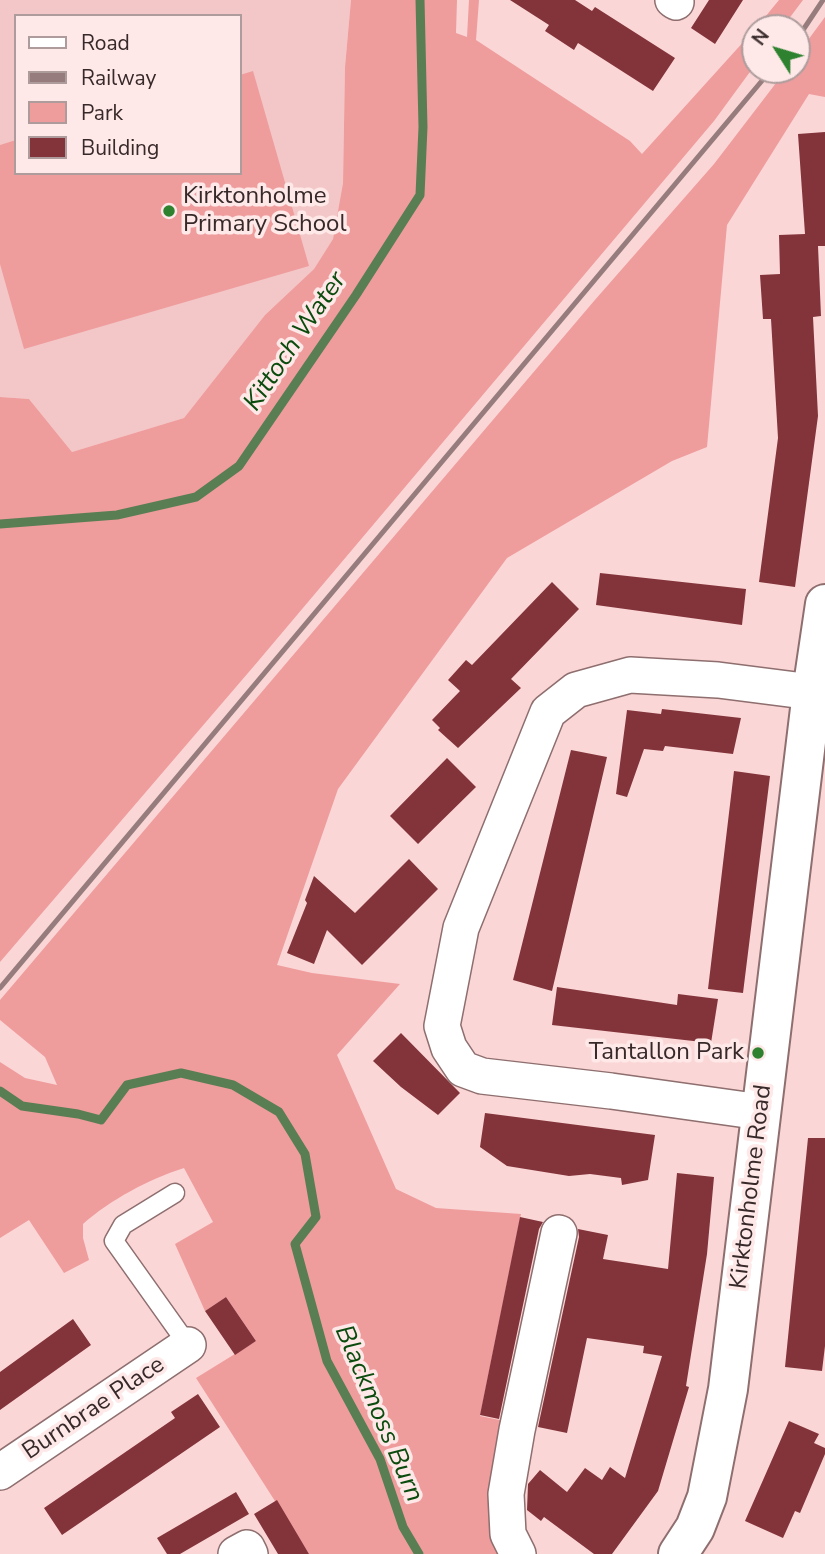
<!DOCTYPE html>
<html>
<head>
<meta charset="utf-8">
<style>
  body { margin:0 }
  #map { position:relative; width:825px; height:1554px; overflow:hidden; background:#fbd6d6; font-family:"Nunito Sans",sans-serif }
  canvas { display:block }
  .legend { position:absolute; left:14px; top:14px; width:228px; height:161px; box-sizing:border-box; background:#fee8e8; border:2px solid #ae9c9c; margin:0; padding:9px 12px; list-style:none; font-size:21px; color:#372929 }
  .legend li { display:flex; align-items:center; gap:14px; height:35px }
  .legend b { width:35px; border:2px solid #ae9c9c }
  .north { position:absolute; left:741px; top:14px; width:70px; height:70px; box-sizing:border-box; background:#fee8e8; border:2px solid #ae9c9c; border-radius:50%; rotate:307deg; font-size:19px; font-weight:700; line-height:28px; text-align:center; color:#372929 }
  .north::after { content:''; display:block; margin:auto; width:24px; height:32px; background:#2e822f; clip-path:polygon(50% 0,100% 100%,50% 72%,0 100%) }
</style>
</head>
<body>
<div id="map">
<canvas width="825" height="1554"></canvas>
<ul class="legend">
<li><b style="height:9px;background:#fff"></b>Road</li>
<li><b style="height:9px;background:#967c7c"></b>Railway</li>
<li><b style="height:19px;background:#ef9c9d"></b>Park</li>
<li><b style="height:19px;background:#83343a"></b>Building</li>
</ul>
<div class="north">N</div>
</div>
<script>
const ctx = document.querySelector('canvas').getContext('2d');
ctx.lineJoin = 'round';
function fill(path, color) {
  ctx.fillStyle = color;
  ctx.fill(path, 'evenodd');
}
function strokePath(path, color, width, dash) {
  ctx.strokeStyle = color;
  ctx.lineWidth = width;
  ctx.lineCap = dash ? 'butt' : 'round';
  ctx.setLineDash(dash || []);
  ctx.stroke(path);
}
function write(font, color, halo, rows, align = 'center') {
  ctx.font = font + ' "Nunito Sans",sans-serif';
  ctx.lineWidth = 7;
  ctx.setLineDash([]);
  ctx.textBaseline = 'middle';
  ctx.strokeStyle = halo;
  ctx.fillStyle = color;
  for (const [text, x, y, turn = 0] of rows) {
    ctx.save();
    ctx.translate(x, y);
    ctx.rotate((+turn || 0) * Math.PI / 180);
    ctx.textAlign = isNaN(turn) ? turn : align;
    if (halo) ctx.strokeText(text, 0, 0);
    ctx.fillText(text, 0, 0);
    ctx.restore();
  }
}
const built = new Path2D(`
  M0,0h351l-6,67 -2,116 -10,56 -19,30 -49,46 -81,103 -112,34 -43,-53 -29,-2zM16,16h224v157h-224z`);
const green = new Path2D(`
  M351,0h106l-1,33 11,4 2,-37h10l-3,40 154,101 12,13 113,-125v36l-41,56 -460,545 -254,296v-565l29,2 43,53 112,-34 81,-103 49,-46 19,-30 10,-56 2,-116z
  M779,0h24l-21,28h-26z
  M825,17v80l-16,-3 -82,131 -20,222 -35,14 -165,97 -169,231 -61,176 35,8 88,11 -63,71 59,134 40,19 85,6 -41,202 34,7 -19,86v41l3,4h-189l-113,-176 60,-37 -30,-44 -21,14 -30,-67 38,-22 -29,-54c-35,11 -74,32 -101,56v14l6,22 -25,13 -35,-53 -29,18v-176l25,16 32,7 -12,-28 -45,-37v-20l594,-699 120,-137 72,-94h11v-15z
  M253,71l56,195 -285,83 -24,-85v-119l16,-5v33h224v-98z`);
const stream = new Path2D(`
  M0,524l117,-9 79,-18 43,-31 117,-171 64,-100 3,-68 -3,-127
  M0,1091l22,15 56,8 23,6 26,-35 54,-12 52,12 46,27 26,42 11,63 -21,27 32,117 53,98 23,68 16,27`);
const building = new Path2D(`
  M510,0h65l17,11 3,-4 80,51 -22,33 -75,-48 -4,7 -29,-19 4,-6z
  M709,0h34l-28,44 -24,-16z
  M825,132v114h-7l3,70 -8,1 5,99 -23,171 -36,-5 19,-144 -7,-119h-8l-3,-44 20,-1 -1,-39 26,-1 -7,-100z
  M600,573l146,16 -4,36 -146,-20z
  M552,582l27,27 -68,70 10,9 -63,60 -20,-18 2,-2 -8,-8 28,-29 -12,-11 18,-20 6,5z
  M662,709l79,9 -8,36 -68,-8 -2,5 -19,-2 -17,48 -11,-3 11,-84 34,4z
  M571,750l36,7 -55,234 -39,-11z
  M447,758l29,29 -58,57 -28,-28z
  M734,771l36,5 -27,217 -35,-4z
  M409,859l29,30 -76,76 -35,-35 -13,34 -27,-11 20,-50 -2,-3 9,-24 41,37z
  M557,987l120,18 1,-11 40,5 -7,44 -159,-18z
  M401,1033l59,60 -22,22 -37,-28 -28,-26z
  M485,1113l170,22 -7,45 -26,5 -1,-7 -31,-4 -21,2 -62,-10 -27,-19z
  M808,1138h17v208l-3,25 -37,-4z
  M677,1173l37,4 -7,77 -21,132 3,1 -31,104 -46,63h-18l-50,-37 -3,4 -14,-11 1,-26 12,-14 27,22 18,-24 17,12 8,-13 15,11 37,-122 -19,-3 1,-7 -57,-8 -20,95 -29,-6 41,-190 -1,-8 30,6 -5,24 65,10z
  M520,1217l23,5 -4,7 -40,190 -19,-4z
  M226,1297l30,44 -21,14 -30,-44z
  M73,1319l18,26 -91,65v-38z
  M198,1394l22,33 -158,108 -18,-27 131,-90 -4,-6z
  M789,1421l30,13 -5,9 11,5v6l-25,59 -5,-2 -12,27 -38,-17z
  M236,1492l13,22 -69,40h-13l-10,-16z
  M277,1500l32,54h-31l-24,-40z`);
const service = new Path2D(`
  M175,1193l-52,32 -9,16 74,104`);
const minor = new Path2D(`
  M673,0l3,2
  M761,1112l-150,-21 -129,-15 -19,-7 -14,-21 -7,-22 19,-98 87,-216 28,-22 54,-15 88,5 94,12
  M0,1472l188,-127
  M236,1554l11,-6 3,6
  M518,1554l-10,-20 -2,-40 11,-64 42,-197`);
const tertiary = new Path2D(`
  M678,1554l17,-26 12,-31 21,-108 84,-697 13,-88`);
const rail = new Path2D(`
  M797,39l26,-39
  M0,988l771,-918`);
const markers = [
  [169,211,7,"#2e822f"],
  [758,1053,7,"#2e822f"]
];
const poiNames = [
  ["Kirktonholme",183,197],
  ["Primary School",183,225],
  ["Tantallon Park",744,1053,"right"]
];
const streetNames = [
  ["Kirktonholme Road",752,1187,-83],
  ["Burnbrae Place",94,1409,-34]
];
const waterNames = [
  ["Kittoch Water",296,342,-56],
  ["Blackmoss Burn",378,1414,67]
];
fill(built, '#f3c7c7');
fill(green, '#ef9c9d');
strokePath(stream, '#597e54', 9);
fill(building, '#83343a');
strokePath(service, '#8e6e6e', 21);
strokePath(minor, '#8e6e6e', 38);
strokePath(tertiary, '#8e6e6e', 42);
strokePath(service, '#fff', 18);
strokePath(minor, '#fff', 35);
strokePath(tertiary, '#fff', 38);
strokePath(rail, '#967c7c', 5);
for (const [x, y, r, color] of markers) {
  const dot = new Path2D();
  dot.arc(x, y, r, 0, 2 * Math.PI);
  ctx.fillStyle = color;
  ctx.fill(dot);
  strokePath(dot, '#fee8e8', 2.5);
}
write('24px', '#372929', '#fee8e8', poiNames, 'left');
write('24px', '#372929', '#fee8e8', streetNames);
write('italic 26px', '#0b4b0e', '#fee8e8', waterNames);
</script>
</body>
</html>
